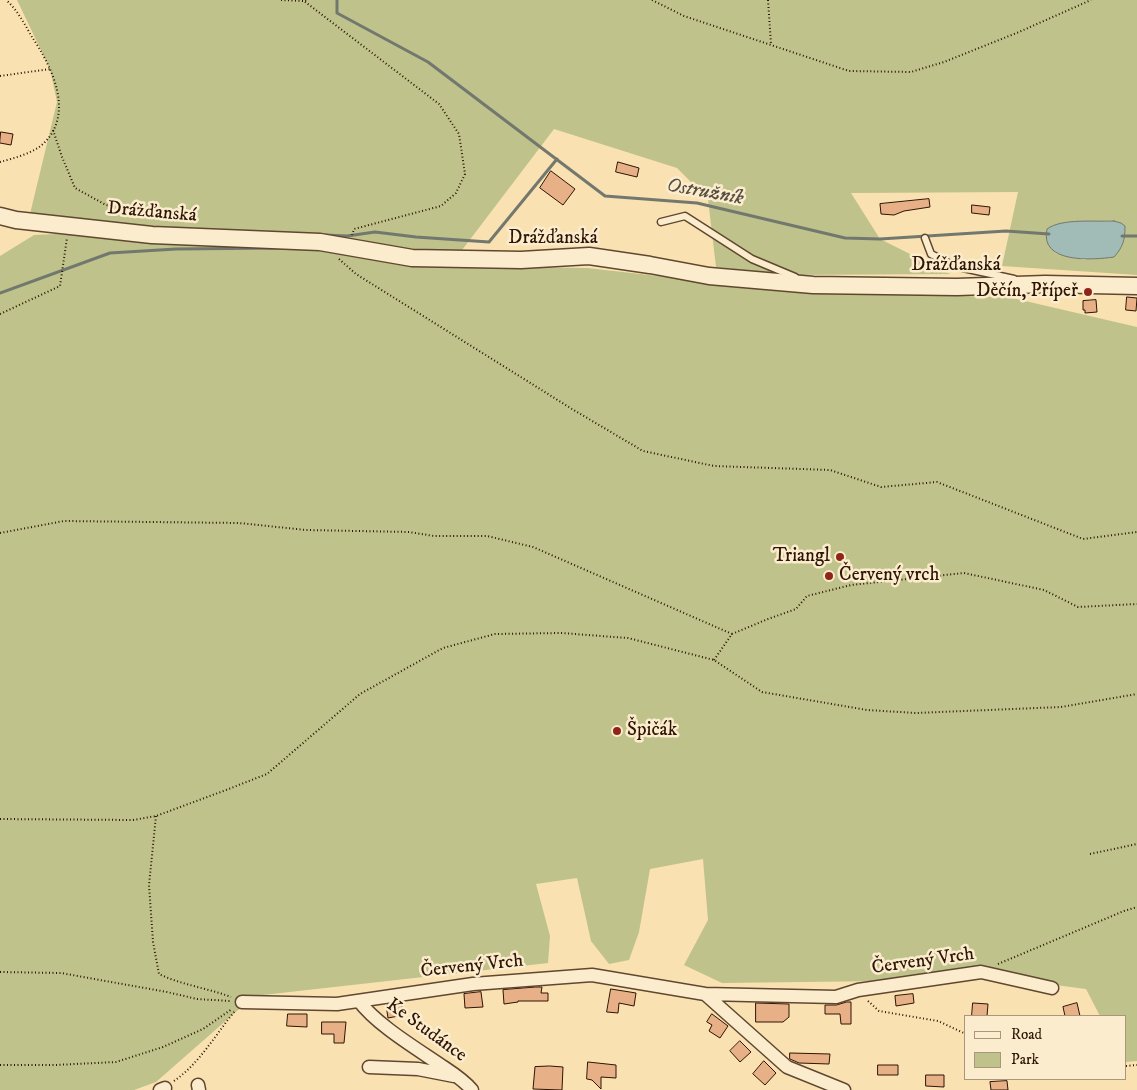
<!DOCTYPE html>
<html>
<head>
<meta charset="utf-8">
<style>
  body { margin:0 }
  #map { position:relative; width:1137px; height:1090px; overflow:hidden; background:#f9e1b2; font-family:"IM FELL DW Pica",serif }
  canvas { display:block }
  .legend { position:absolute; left:964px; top:1015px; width:162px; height:65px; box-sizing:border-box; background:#fbeccd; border:1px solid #a9967d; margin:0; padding:6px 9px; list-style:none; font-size:15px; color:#2d1404 }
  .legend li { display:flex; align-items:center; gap:10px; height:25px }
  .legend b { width:25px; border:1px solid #a9967d }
</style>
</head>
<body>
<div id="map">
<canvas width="1137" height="1090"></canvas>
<ul class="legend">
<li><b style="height:6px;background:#fbeccd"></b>Road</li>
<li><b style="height:14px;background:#bfc28b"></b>Park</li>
</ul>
</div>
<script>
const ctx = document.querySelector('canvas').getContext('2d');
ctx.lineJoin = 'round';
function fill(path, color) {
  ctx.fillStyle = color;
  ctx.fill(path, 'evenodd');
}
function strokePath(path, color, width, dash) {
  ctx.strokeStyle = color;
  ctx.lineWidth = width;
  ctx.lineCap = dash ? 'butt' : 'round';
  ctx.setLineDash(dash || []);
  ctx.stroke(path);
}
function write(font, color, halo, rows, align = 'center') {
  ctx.font = font + ' "IM FELL DW Pica",serif';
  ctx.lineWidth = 5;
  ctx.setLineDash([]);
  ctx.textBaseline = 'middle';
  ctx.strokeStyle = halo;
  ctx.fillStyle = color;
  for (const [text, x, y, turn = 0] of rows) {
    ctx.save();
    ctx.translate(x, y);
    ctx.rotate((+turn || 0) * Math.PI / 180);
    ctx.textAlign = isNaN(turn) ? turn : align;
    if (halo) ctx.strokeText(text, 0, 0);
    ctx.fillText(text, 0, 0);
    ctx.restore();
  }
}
const green = new Path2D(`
  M17,0h1120v275l-135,-9 16,-74 -167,1 29,46 70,35 -161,1 -73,-8 -8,-68 -31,-31 -123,-39 -95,125 -285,-23 -144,-17 27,-112 -7,-33zM1114,221l7,2 -36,37 -30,-7 11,-30z
  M56,234l260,15 39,6 43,10 189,3 223,25 198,4 129,30v734l-11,1v-46h-26l-14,-27 -38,-5 -71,-16 -93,13 -162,2 -38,-18 24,-45 -5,-61 -53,10 -11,63 -10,28 -20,4 -18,-23 -14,-63 -41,6 14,52 -2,27 -294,33 -98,86 -22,8h-134v-834l34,-21z`);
const water = new Path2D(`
  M1114,221l7,2 4,3c0,14 -2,21 -11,31 -21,3 -75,7 -67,-28 15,-11 48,-7 67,-8z`);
const stream = new Path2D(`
  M337,0v13l91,49 177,134 92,7 148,35 35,1 126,-8 43,3
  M325,235l22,1 28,-4 41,5 73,5 68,-83
  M1122,236h15
  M0,293l110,-40 66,-4 106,-1`);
const building = new Path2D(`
  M1,132l12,2 -2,11 -11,-2z
  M618,162l21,6 -2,9 -21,-5z
  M551,171l24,18 -12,16 -23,-17z
  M929,199l1,8 -26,4 -10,4 -13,-1 -1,-10z
  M972,205l18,2 -1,8 -17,-2z
  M1127,297l10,1 -1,13 -10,-1z
  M1096,300l1,12 -12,1v-3h-2v-9z
  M536,987h6l-1,6h7v8h-30v1l-14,2 -1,-14z
  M611,989l25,4 -2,13 -15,-3 -1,10 -11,-1z
  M481,992l2,15 -18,1 -1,-14z
  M913,994l1,9 -18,3 -1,-10z
  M847,1002h4v22h-10l-1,-10h-15v-9h11z
  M401,1003l3,12 -16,3 -2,-13z
  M756,1003l33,1v13l-6,5h-27z
  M973,1003l15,1 -1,12h-15z
  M1077,1003l3,13h-15l-2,-9z
  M288,1014h19v13l-20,-1z
  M712,1014l16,12 -8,12 -11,-7 3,-6 -5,-3z
  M322,1022h24l-2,21h-10v-9h-12z
  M740,1041l11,11 -11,10 -10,-11z
  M790,1053l40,1 -1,10 -30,-1 -9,-4z
  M764,1061l12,12 -11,12 -12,-11z
  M588,1062l28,3v13l-15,-1v12l-9,-9 -5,-1z
  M878,1065h20v10h-20z
  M550,1066l13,1 -1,23 -29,-1 2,-22z
  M926,1075h18v12l-18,-1z
  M1007,1081l1,9h-17l-1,-8z`);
const path = new Path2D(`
  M281,0l23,1
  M306,0l-2,1 135,103 20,30 6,40 -9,19 -15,13 -87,23 -2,6
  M652,0l32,16 165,55 62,1 33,-10 75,-30 72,-32
  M768,0l3,44
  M0,76l50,-7
  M53,130l9,27 13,31 31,17 28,7 6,7
  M0,162c14,-4 35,-9 45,-20 29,-30 7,-75 -13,-105 -7,-12 -15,-28 -26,-37
  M339,259l17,15 216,135 71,42 71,15 116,4 51,17 56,-5 146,57 54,-7
  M0,314l60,-28 7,-48
  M0,533l64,-12 175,2 67,7 103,2 25,4h53l46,11 199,87
  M714,660l18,-26 36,-15 28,-10 11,-13 44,-11 113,-12 80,17 34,17 59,-3
  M156,816l-7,69 4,57 6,32c23,11 48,14 72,23
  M0,819l133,1 23,-4 70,-26 41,-16 93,-80 83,-46 52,-14 66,-1 67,5 86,22 48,32 105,18 49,3 145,-6 76,-13
  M1090,854l47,-10
  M998,964l126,-53 13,-4
  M0,972l61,1 106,19 30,7 33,2
  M868,1001l11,10 59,10 28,13
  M0,1065h55l61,-3 47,-15 40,-18 29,-20
  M1126,1066l11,-1
  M174,1081c26,-18 41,-46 61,-70`);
const service = new Path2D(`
  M661,222l24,-6 67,43 43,18
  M925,238l6,16 23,12 60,13`);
const minor = new Path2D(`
  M705,994l131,3 22,-7 123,-18 71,16
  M359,1001c17,23 55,46 80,63 12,8 24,15 33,26
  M242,1002l95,2 136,-20 119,-9 113,19 82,73 57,23
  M369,1067l49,2 36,7
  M198,1085l1,5
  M160,1090l5,-2`);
const tertiary = new Path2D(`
  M0,216l16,4 136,15 168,7 92,16 109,2 68,-4 61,9 59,11 104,9 144,2 88,-3 92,2`);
const markers = [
  [1088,292,5,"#8f2418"],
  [840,557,5,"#8f2418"],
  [829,576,5,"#8f2418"],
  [617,731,5,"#8f2418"]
];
const streetNames = [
  ["Drážďanská",152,213,5],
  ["Drážďanská",553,239],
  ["Drážďanská",956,266],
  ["Červený Vrch",923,962,-8],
  ["Červený Vrch",472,967,-6],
  ["Ke Studánce",426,1031,36]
];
const poiNames = [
  ["Děčín, Přípeř",1078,292],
  ["Triangl",830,557],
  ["Červený vrch",839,576,"left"],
  ["Špičák",627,731,"left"]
];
const waterNames = [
  ["Ostružník",705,193,10]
];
fill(green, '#bfc28b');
fill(water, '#a1bbb6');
strokePath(water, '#73786f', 1);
strokePath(stream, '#73786f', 3);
fill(building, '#e8b087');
strokePath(building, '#2d1404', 1);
strokePath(service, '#604730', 9);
strokePath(minor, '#604730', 15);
strokePath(tertiary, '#604730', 19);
strokePath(path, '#2d1404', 2, [1, 2.5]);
strokePath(service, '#fbeccd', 6);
strokePath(minor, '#fbeccd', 12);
strokePath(tertiary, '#fbeccd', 16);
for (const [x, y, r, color] of markers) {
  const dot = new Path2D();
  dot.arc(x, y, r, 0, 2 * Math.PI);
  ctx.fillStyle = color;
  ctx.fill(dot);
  strokePath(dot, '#fbeccd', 2);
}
write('19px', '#2d1404', '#fbeccd', streetNames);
write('19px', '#2d1404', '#fbeccd', poiNames, 'right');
write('italic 20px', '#564e42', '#fbeccd', waterNames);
</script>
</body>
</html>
